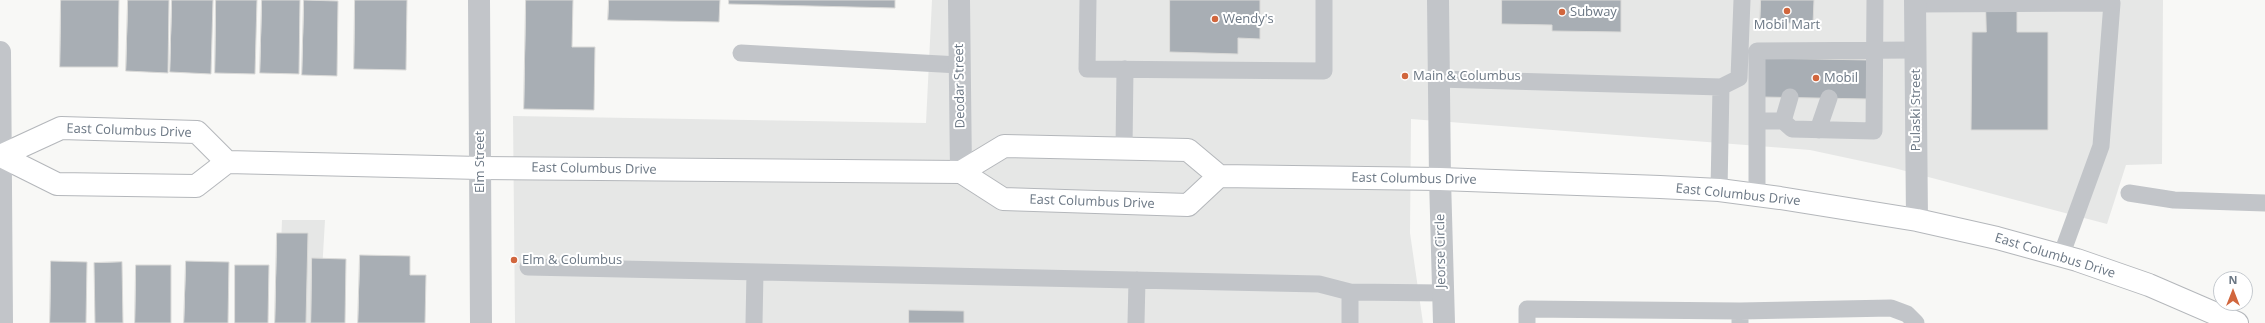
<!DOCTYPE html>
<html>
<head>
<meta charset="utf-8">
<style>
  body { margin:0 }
  #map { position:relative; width:2265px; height:323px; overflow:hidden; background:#f8f8f6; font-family:"Open Sans",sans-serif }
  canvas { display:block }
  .north { position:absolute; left:2213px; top:271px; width:40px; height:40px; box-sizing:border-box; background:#fff; border:1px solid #c4c9ce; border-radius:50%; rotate:0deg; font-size:11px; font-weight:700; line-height:16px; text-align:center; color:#6b7784 }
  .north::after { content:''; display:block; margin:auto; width:14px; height:18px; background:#d1663d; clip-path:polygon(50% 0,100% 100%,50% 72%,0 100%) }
</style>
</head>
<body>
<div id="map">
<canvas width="2265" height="323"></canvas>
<div class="north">N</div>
</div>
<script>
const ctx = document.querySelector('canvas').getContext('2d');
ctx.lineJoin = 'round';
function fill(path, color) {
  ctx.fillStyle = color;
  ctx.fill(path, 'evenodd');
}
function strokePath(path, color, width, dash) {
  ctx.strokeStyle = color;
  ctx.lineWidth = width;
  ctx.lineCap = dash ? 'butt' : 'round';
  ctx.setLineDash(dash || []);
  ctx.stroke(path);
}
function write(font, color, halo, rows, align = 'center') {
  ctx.font = font + ' "Open Sans",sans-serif';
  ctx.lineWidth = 4;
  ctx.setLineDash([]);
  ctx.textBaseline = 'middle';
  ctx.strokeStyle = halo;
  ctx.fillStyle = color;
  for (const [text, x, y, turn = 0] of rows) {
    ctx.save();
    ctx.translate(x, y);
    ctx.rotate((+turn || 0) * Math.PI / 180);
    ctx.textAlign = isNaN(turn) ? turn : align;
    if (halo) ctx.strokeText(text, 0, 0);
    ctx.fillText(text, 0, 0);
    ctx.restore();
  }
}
const built = new Path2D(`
  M932,0h1231l-1,164 -36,1 -19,59 -213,-56 -84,-18 -399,-31 -1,114 13,90h-908l-2,-207 413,7z
  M282,220h43l-6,103h-41z`);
const building = new Path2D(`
  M61,0h58l-1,67h-58z
  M128,0h41l-1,73 -42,-2z
  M172,0h41l-2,74 -41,-2z
  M216,0h41l-2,74 -40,-1z
  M262,0h38l-1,74 -39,-1z
  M304,0l34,1 -1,75 -35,-1z
  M355,0h52l-1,70 -52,-1z
  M526,0h47l-1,47h23l-1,63 -70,-1z
  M609,0h111l-1,22 -111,-2z
  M729,0h166v8l-166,-4z
  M1170,0h90v39l-22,-1v16l-68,-2z
  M1502,0h119v32l-69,-1v-6l-50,-1z
  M1761,0h53l-1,24 -53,-2z
  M1986,9l31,1v22h31v98h-77l1,-98h14z
  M1763,58l106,2v39l-107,-2z
  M277,233h31l-2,90h-31z
  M360,255l50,1v19h16l-1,48h-67z
  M312,258l34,1 -1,64h-34z
  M51,261l36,1 -1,61h-36z
  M186,261l43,1 -1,61h-44z
  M122,262l1,61h-28l-1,-60z
  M136,265h35v58h-36z
  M235,265h34l-1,58h-33z
  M909,310l55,1v12h-55z`);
const service = new Path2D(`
  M1088,0l-1,69 237,2v-71
  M1915,4l197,-1 -11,143 -40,110
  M741,53l218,12
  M1438,79l283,8 18,-9 3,-78
  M1757,121h26l9,8 82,2 1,-131
  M1783,121l7,-24
  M1818,130l11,-32
  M1124,149l1,-80
  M1719,190l2,-103
  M2129,193l45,7 91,3
  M1757,195v-144l159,-1
  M528,267l791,17 31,8
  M1740,322v-11l151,-3 16,6 9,9
  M754,323l1,-51
  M1136,323l1,-43
  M1350,323v-31l92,1
  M1527,323v-14l213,2`);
const minor = new Path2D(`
  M479,0l2,323
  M959,0l2,172
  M1915,0l2,220
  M0,52l2,271
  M1440,179l4,144`);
const tertiary = new Path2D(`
  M1438,0l2,179`);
const primary = new Path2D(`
  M0,156l61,-28 136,4 30,30
  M1,156l56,28 139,2 31,-24 253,6 481,4 43,-26 184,4 31,26 221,3 220,8 59,3 61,8 137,22 80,18 80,22 72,25 88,38
  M961,172l42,27 185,6 31,-29`);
const markers = [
  [1787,11,4,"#d1663d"],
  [1562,12,4,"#d1663d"],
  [1215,19,4,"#d1663d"],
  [1405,76,4,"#d1663d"],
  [1816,78,4,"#d1663d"],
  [514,260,4,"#d1663d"]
];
const poiNames = [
  ["Subway",1570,12],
  ["Wendy's",1223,19],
  ["Mobil Mart",1787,25,"center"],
  ["Main & Columbus",1413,76],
  ["Mobil",1824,78],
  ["Elm & Columbus",522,260]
];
const streetNames = [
  ["Deodar Street",960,86,-91],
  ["Pulaski Street",1916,110,-90],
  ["East Columbus Drive",129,131,2],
  ["Elm Street",480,162,-90],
  ["East Columbus Drive",594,169,1],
  ["East Columbus Drive",1414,179,1],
  ["East Columbus Drive",1738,195,6],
  ["East Columbus Drive",1092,202,2],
  ["Jeorse Circle",1441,251,-91],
  ["East Columbus Drive",2055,256,17]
];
fill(built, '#e6e7e6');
fill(building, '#a8aeb4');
strokePath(building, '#dadad8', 1);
strokePath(primary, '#b4b7bb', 24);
strokePath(service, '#c2c5c9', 17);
strokePath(minor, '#c2c5c9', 22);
strokePath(tertiary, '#c2c5c9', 22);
strokePath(primary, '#fff', 22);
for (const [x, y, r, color] of markers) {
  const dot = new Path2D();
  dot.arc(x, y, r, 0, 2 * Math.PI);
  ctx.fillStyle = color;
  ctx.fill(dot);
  strokePath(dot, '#fff', 1.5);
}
write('13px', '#6b7784', '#fff', poiNames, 'left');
write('13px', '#6b7784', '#fff', streetNames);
</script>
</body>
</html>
